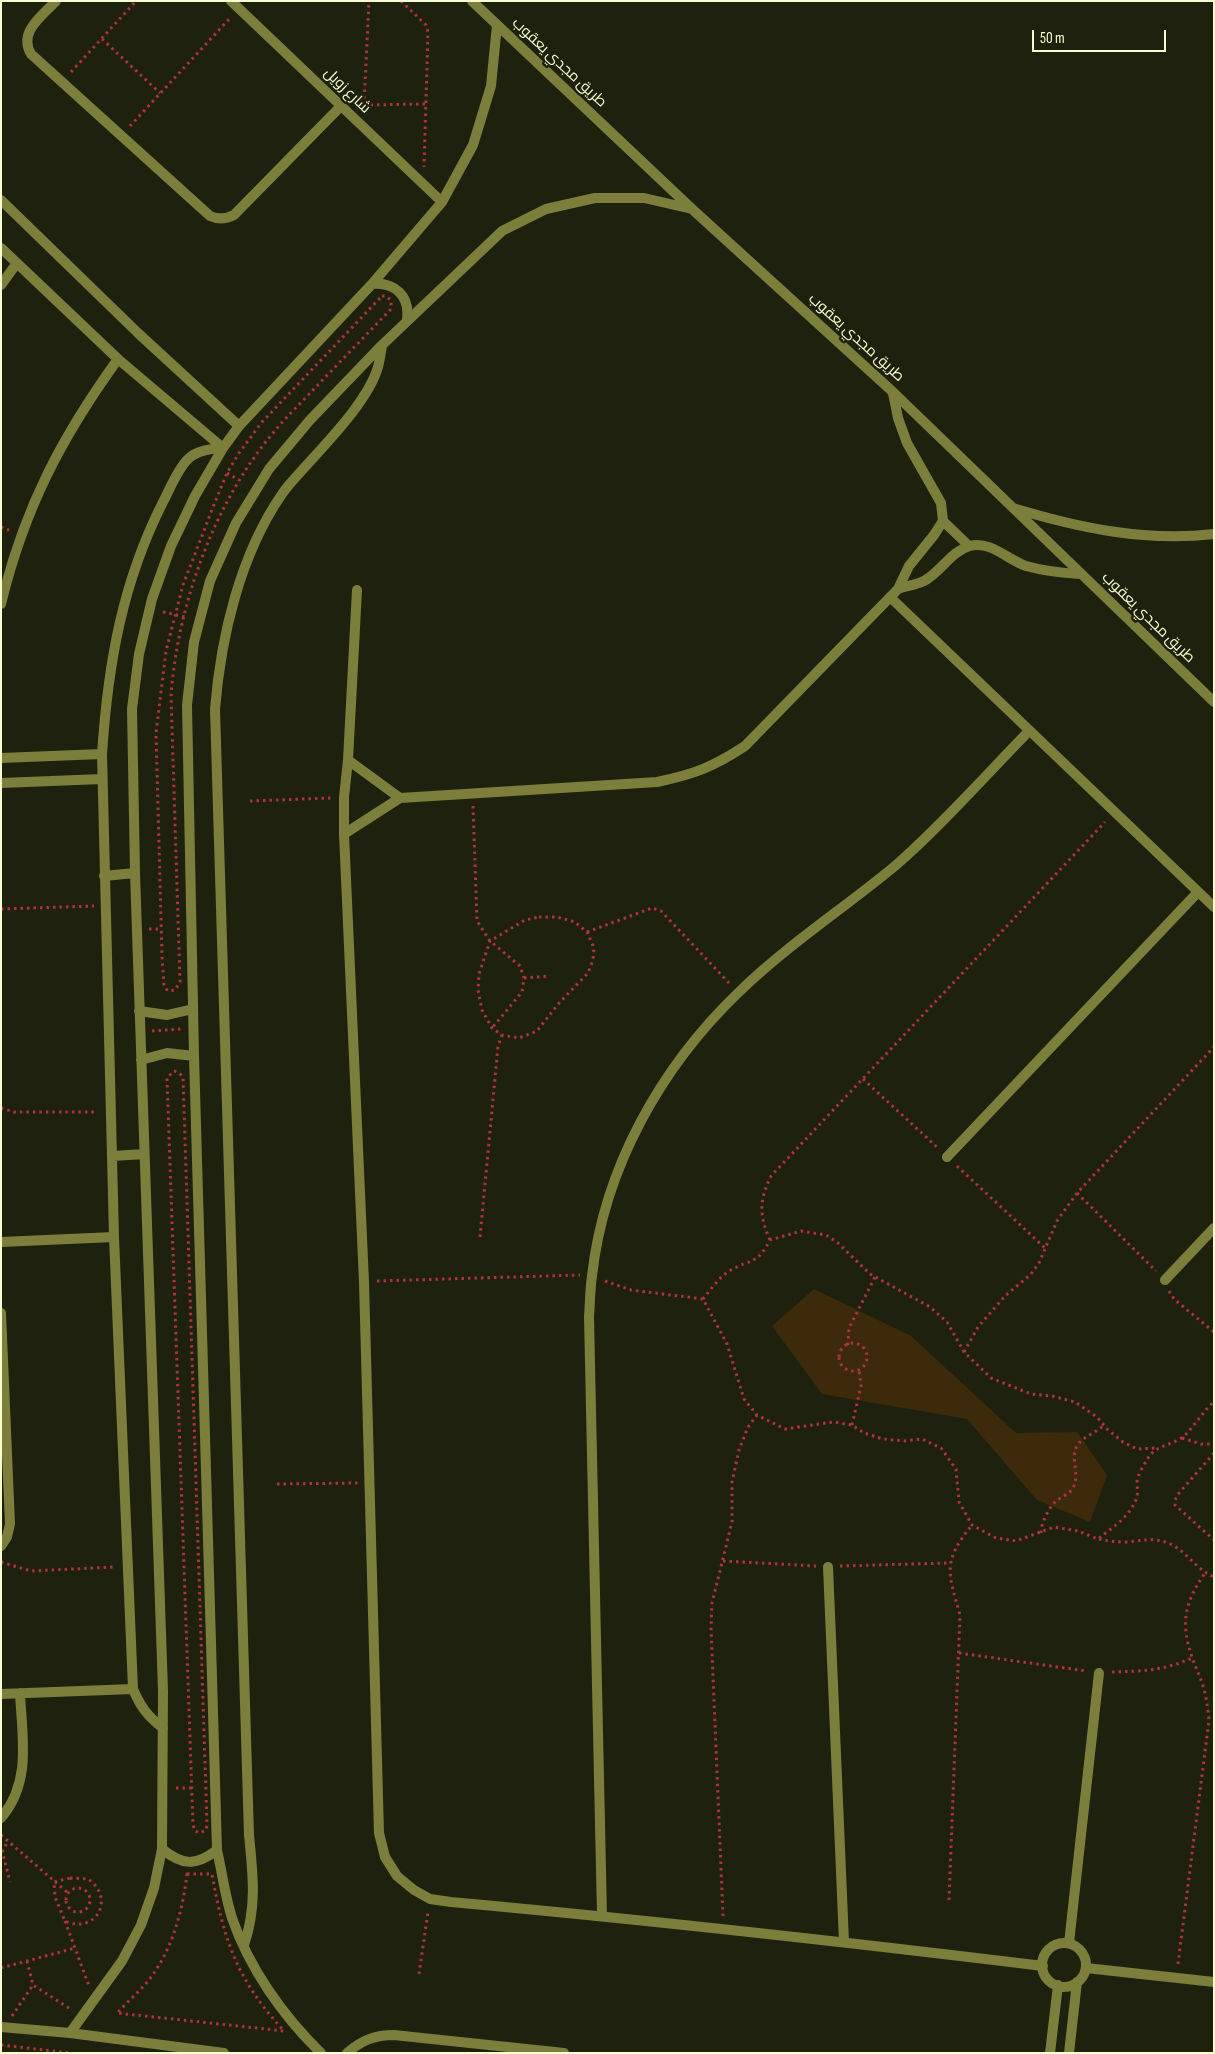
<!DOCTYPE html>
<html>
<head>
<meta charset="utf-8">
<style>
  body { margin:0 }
  #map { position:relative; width:1215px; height:2054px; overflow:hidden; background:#1e210e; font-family:"Sofia Sans Condensed",sans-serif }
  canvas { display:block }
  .frame { position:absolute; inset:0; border:2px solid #f8fdd0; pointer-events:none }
  .scale { position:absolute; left:1032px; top:30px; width:134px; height:22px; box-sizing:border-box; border:2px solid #f8fdd0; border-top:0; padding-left:6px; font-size:15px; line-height:18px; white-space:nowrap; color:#f8fdd0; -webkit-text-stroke:4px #1e210e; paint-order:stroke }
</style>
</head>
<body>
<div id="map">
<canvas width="1215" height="2054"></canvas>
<div class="frame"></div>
<div class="scale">50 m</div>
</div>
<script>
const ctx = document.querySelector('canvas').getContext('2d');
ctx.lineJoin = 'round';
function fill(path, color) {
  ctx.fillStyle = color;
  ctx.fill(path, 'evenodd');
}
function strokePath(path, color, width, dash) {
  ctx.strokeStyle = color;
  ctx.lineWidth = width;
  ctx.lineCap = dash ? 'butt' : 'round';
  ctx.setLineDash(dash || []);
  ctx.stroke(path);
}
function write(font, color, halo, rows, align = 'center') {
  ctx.font = font + ' "Sofia Sans Condensed",Cairo,sans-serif';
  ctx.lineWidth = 5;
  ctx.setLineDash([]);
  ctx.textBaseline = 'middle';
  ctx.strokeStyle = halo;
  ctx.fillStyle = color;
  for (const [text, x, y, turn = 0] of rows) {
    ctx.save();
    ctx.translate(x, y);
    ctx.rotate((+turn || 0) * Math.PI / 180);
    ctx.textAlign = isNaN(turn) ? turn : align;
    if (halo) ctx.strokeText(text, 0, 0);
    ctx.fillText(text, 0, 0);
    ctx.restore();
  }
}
const water = new Path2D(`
  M814,1289l97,47 105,97 61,-1 30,43 -17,47 -53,-22 -70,-81 -145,-25 -50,-68z`);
const path = new Path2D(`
  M401,1l25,24 2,7 -4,135
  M102,39l58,54
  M71,72l65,-71
  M364,105l5,-104
  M364,105l62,-1
  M130,126l101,-109
  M382,296h3l6,4v9c-26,27 -53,55 -79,82 -13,14 -27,27 -39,42 -59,70 -95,171 -102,262l9,287 -5,8 -7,1 -4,-5 -2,-30 -6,-223 10,-82 17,-66 32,-83 12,-29 12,-20 23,-31z
  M227,473l12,7
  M1,527l8,3
  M163,612l23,5
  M250,801l81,-3
  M473,806l4,115 13,20 30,25 4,12 -2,14 -30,36
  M1,909l93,-3
  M539,917h18l18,5 12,10 7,16 -1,12 -5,13 -29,30 -22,28 -18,7 -17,-3 -10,-7 -10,-18 -4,-20 1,-16 11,-33 35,-21z
  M149,929h12
  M587,932l65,-24 9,3 68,72
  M524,978l24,-2
  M152,1031l29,-2
  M174,1071l4,1 5,5 24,748 -1,5 -6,3 -5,-2 -2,-6 -26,-747z
  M863,1079l75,69
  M1,1108l13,4h84
  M957,1166l88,82
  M1077,1193l79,78
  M480,1237l18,-191 4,-11
  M770,1240c-11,-25 -11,-39 1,-64l334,-354
  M377,1281l203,-6
  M605,1281l26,9 72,9 24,45 17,55 13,16 28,14 48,-7 19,3 12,8 19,6 21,2 18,-2 19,9 15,21 3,33 13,23 24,13 20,3 38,-14 24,4 20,8c15,-12 33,-23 39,-42 1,-5 0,-10 0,-15 1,-9 7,-17 11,-24 9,-14 24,-12 36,-22 11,-10 18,-24 30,-34
  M1169,1291l5,8 40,33
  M703,1299c8,-10 17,-23 28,-29 21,-12 26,-5 39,-30l31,-9 25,4 12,8 32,31 60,33 17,15 17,30 27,26 40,16 21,2 23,6 22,15 11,13 15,12 14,7 18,-1
  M839 1357a14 14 0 1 1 28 0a14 14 0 1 1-28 0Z
  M848,1345l1,-17 26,-51
  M964,1352l14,-25 27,-31 26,-22 8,-11 18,-42 20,-28 137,-146
  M852,1425l9,-39 -2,-16
  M1182,1438l19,6h13
  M1214,1453l-35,40 -4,7v5l39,35
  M277,1484l81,-1
  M1041,1533c0,-10 7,-23 14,-31 5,-5 14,-7 18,-14 8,-14 -5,-32 6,-45 6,-7 18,-11 25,-18
  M1099,1539c9,2 18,3 27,3 15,-1 27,-5 42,1 18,7 27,26 46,34
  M723,1561l93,5
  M1,1562l30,9 83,-4
  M840,1566l109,-3
  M959,1653l127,18
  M1112,1672c31,-1 51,-1 80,-14
  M176,1788h16
  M1,1835l67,58
  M2,1850l8,32
  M2,1852l6,-11
  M187,1874h25c12,67 25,106 72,157l-167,-18c12,-13 27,-25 37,-40 20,-29 29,-65 33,-99z
  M70,1878l18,1c28,19 8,56 -23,42l-10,-24 -1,-15z
  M66 1900a12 12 0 1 1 24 0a12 12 0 1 1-24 0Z
  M949,1900l11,-285c-12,-43 -18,-53 12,-90
  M723,1916l-12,-288 1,-25 20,-81v-40l7,-32 9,-23 9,-12
  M65,1921l24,65
  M27,1961l6,24 39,25
  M1178,1964l31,-244c-1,-9 -2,-18 -4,-27 -3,-13 -9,-24 -13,-36 -12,-35 -7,-55 13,-84
  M1,1968l74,-20
  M419,1974l9,-62
  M12,2016l21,-31
  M1,2045l70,8`);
const street = new Path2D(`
  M56,1c-14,15 -38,31 -25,53l179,162c9,4 16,3 24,-1l107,-109
  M231,1l211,201
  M472,1l220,208 201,183 321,310
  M1,200l138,134 100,92
  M1,248l117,111 105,89
  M372,284c23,-2 38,12 35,35
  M1,285l16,-22
  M1013,508c66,20 132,34 201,26
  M943,521l26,25
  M898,589c8,-3 18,-4 26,-8 17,-9 27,-30 46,-35 20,-6 38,14 56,20 18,5 35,7 54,8
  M357,590l-9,170 -4,37v37l20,448 15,551 6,24 12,19 17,14 16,9 21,3c197,18 395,40 592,64
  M890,597l324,310
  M1,604c23,-95 60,-166 117,-245
  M1,758l101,-4
  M348,760l52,38
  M1,783l101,-4
  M344,834l56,-36 257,-16c38,-8 56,-15 88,-36l153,-157 11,-23 25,-31 9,-14 -2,-18 -34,-60 -9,-25 -5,-25
  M104,876l31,-3
  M139,1011l28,4 26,-6
  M141,1060l26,-7 27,3
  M113,1156l31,-2
  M947,1157l251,-265
  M1,1242l113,-5
  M1165,1280l49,-52
  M1,1313l9,211 -3,13 -6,9
  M828,1567l16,375
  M1,1694l132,-5
  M163,1728c-15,-11 -23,-22 -30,-39l-19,-452 -12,-483c6,-90 20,-171 61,-252 7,-13 14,-32 25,-43 9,-9 23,-10 35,-11
  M1,1818c31,-36 21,-81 19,-125
  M162,1849c21,17 34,17 55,1
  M602,1916l-13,-599c1,-13 1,-28 3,-41 12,-108 69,-209 146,-283 48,-47 105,-84 157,-127 46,-40 91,-91 134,-135
  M1069,1943l30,-270
  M1042 1965a22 22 0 1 1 44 0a22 22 0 1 1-44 0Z
  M244,1945c13,-38 9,-70 5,-110l-34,-1126c6,-73 25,-154 67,-215 6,-9 15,-18 22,-26 24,-27 64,-67 74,-101 2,-7 3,-15 4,-22
  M1086,1968l128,14
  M1,2027l69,6 154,20
  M70,2033l52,-72 19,-36 13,-37 8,-39 1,-158 -28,-818 -3,-164 7,-55 13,-55 19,-53 24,-50 28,-48 16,-22 133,-142 70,-82 31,-57 18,-59 6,-61
  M321,2053c-38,-37 -72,-85 -89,-135 -7,-22 -10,-46 -15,-68l-23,-794 -7,-351 7,-63 16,-61 26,-58 33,-54 41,-49 72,-75 120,-114 44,-22 49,-11h49l48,11
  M347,2053c15,-13 28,-18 47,-18l170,18
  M1050,2053l8,-68
  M1069,2053l8,-71`);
const streetNames = [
  ["طريق مجدي يعقوب",559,63,43],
  ["شارع زويل",347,91,44],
  ["طريق مجدي يعقوب",856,338,42],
  ["طريق مجدي يعقوب",1148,618,44]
];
fill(water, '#3c2a0b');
strokePath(path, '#ae333b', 3, [2.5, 4]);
strokePath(street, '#7c7e3b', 10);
write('15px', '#f8fdd0', '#1e210e', streetNames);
</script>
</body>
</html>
